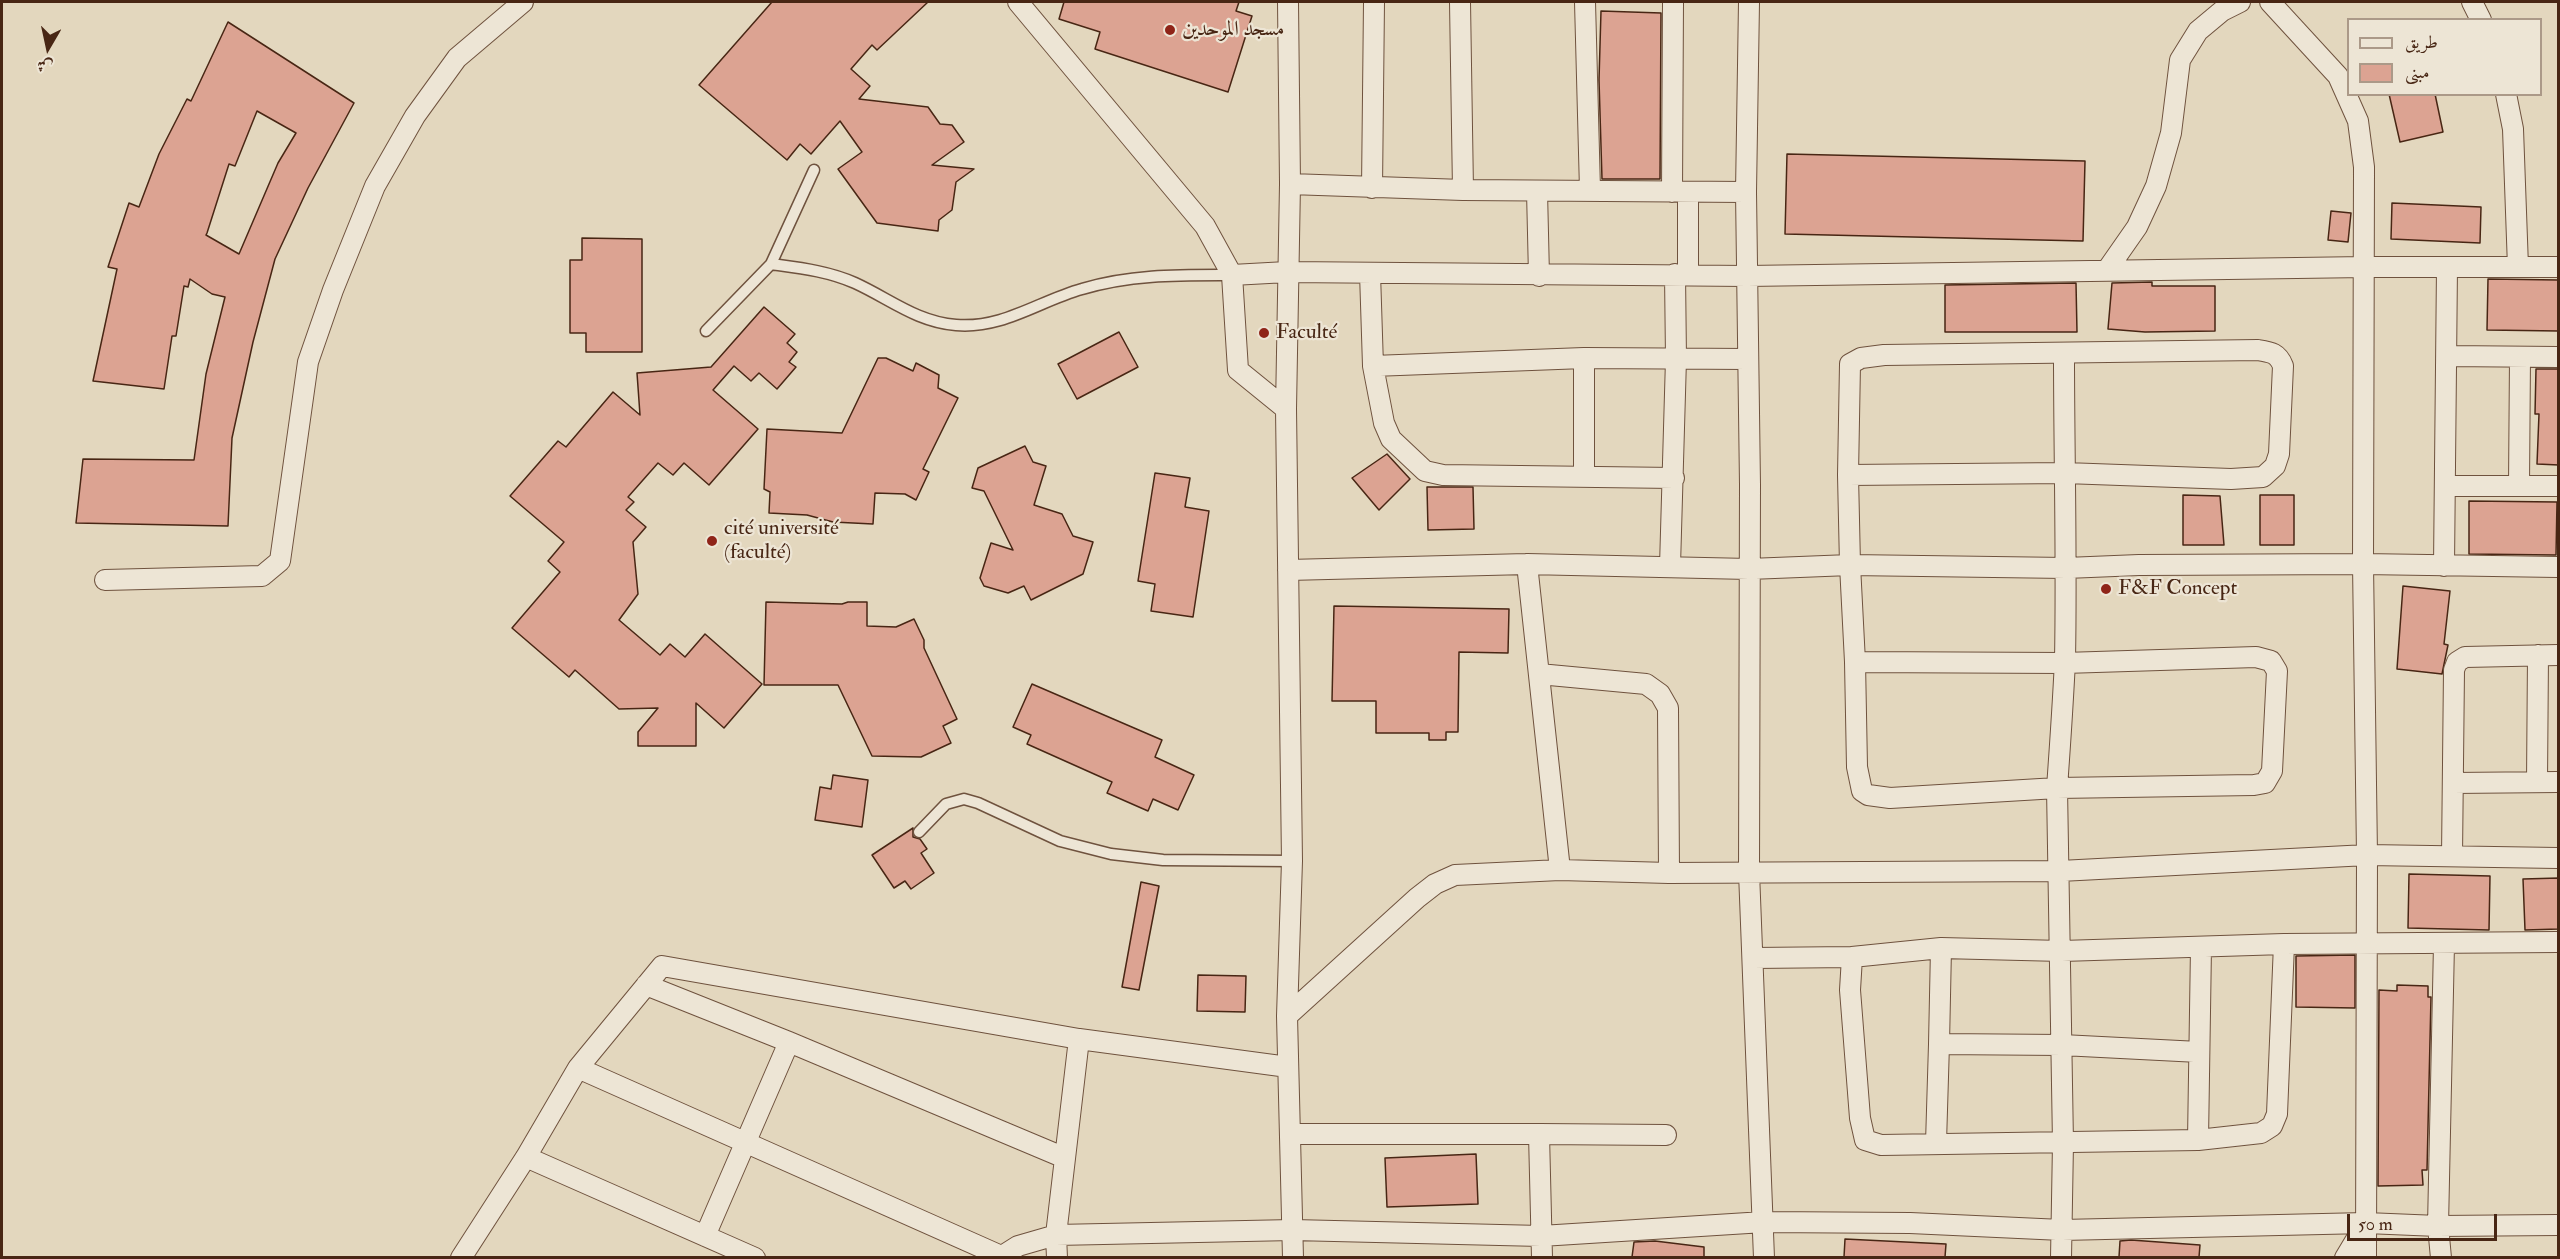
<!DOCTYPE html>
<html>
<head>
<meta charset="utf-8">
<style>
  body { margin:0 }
  #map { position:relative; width:2560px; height:1259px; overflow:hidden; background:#e3d7be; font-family:"IM FELL Double Pica",Amiri,serif }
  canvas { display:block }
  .frame { position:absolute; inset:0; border:3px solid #482614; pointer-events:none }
  .legend { position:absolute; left:2347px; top:18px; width:195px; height:78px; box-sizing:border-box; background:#ede5d5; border:2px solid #ab9988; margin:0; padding:8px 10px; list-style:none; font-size:18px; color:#482614 }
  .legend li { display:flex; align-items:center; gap:12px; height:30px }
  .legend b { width:30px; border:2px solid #ab9988 }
  .north { position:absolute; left:18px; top:18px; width:60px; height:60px; -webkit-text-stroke:4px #ede5d5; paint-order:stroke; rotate:189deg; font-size:16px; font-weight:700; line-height:24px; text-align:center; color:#482614 }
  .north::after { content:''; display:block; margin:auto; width:21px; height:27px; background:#482614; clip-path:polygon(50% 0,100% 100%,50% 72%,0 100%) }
  .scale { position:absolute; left:2347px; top:1214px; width:150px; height:27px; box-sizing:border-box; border:3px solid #482614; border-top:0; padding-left:8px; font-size:18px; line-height:21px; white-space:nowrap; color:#482614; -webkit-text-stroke:4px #ede5d5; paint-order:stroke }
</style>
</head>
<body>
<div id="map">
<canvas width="2560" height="1259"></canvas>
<div class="frame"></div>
<ul class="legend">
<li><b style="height:8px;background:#ede5d5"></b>طريق</li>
<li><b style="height:16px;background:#dca392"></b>مبنى</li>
</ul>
<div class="north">ش</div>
<div class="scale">50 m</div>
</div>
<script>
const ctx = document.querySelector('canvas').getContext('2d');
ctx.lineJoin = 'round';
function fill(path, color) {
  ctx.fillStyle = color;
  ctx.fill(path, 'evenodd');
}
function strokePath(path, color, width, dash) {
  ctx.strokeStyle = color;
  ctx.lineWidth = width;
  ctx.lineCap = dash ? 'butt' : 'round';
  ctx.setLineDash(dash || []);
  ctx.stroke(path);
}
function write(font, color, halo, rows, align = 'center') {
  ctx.font = font + ' "IM FELL Double Pica",Amiri,serif';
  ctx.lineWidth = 4.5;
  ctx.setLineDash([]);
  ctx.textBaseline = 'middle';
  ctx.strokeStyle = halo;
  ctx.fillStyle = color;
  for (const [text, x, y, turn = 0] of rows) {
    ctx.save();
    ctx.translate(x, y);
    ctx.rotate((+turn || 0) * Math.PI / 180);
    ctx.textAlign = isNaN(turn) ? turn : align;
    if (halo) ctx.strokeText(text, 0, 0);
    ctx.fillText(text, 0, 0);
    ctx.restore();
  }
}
const building = new Path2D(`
  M772,2h156l-51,48 -5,-5 -21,24 19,17 -11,13 69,8 12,17 12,1 12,17 -32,23 42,4 -18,13 -4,28 -13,10 -1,11 -61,-8 -39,-54 24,-17 -22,-31 -29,33 -11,-10 -13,16 -88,-75z
  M1064,2h175l-3,9 16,5 -24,76 -133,-43 5,-17 -41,-13z
  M1601,11l60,2 -1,166h-58l-3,-99z
  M228,22l126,81 -46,85 -33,71 -22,83 -21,96 -4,88 -152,-3 7,-64 111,1 12,-86 19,-77 -13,-3 -22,-15 -2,8 -4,-1 -8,50h-4l-8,53 -71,-8 24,-112 -9,-2 21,-64 10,4 20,-53 28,-55 4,2zM257,111l39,22 -18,30 -39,91 -33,-19 1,-2 22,-69 6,2z
  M2389,94h46l8,38 -43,10z
  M1787,154l298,7 -2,80 -298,-7z
  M2392,203l89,4 -1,36 -89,-4z
  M2331,211l20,2 -3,29 -20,-2z
  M582,238l60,1v113h-56v-19h-16v-73h12z
  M2488,279l71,1v51l-72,-1z
  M2152,282v4h63v45l-70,1 -37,-3 4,-46z
  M2076,283l1,49h-132v-47z
  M764,307l31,27 -8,9 10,9 -8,10 7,5 -19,22 -18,-16 -8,8 -17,-15 -21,24 45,39 -49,56 -25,-22 -11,12 -15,-12 -30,34 6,5 -8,8 20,17 -13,15 5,52 -19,26 41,35 10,-11 15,13 20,-23 57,50 -38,44 -28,-25v43h-58v-14l20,-24 -39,1 -44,-39 -6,7 -57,-49 48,-56 -12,-11 16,-19 -54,-46 48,-55 8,6 47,-55 27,23 -3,-42 74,-6z
  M1119,332l19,35 -61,32 -19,-35z
  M878,358h8l27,13 3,-8 23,12 -1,13 20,10 -35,71 6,3 -13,28 -11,-6 -30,-1 -2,31 -40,-2 -26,-7 -38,-2 1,-21 -6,-3 3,-60 75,4z
  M2536,369h23v96l-22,-1 2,-50h-4z
  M1025,446l8,16 13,4 -12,39 28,9 11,22 20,6 -10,32 -52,26 -7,-14 -16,7 -24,-7 -4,-8 11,-35 22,7 -29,-59 -12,-3 6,-20z
  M1387,454l23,25 -31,31 -27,-32z
  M1155,473l35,5 -5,29 24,4 -16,106 -42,-6 4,-27 -17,-3z
  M1427,487h46l1,42 -46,1z
  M2183,495l37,1 4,49h-41z
  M2260,495h34v50h-34z
  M2469,501l88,1 -1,53 -87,-1z
  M2403,586l47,5 -6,53 4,1 -6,29 -45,-5z
  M766,602l76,2 6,-2h19v24l29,1 18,-8 10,21v8l33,71 -14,7 8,17 -30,14 -49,-1 -34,-71h-74z
  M1334,606l175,3 -1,44 -49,-1 -1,80h-12v8h-17v-7h-53v-32h-44z
  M1032,684l130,56 -7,17 39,18 -16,35 -25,-11 -5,12 -41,-18 5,-11 -85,-38 4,-9 -18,-8z
  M833,775l35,5 -6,47 -47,-7 5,-33 11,2z
  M913,828v9l7,2 7,10 -6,4 13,20 -23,16 -6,-8 -11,7 -22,-33z
  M2409,874l81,2 -1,54 -81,-2z
  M2559,878v51l-34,1 -2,-51z
  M1141,882l18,4 -20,104 -17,-3z
  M2355,955v53l-59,-1v-51z
  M1198,975l48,1 -1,36 -48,-1z
  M2397,985l31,1v11h3l-4,173h-5l1,15 -45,1 1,-196 18,1z
  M1476,1154l2,50 -91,3 -2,-49z
  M1845,1239l101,5 -1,13h-101z
  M2131,1240l69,5 -1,12h-80l1,-16z
  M1655,1241l49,6v10h-72l2,-15z`);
const lane = new Path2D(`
  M771,264c29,4 57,7 84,19 35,16 62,39 101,42 47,4 83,-24 126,-36 49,-15 99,-14 150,-14
  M706,331l65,-67 43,-94
  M919,832l27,-28 18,-5 14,4 82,38 51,13 52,6 129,1`);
const street = new Path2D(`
  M1018,2l187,224 27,49 6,95 48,39
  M1288,2l2,182 -4,225 6,452 -5,155 6,242
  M1460,2l3,188
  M1585,2l5,188
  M1749,2l-3,190 4,293 -1,387 15,386
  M2270,2l68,74 20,45 6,46 -1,397 4,291 -1,403
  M2472,2l9,18
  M2506,94l7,35 5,138
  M1290,184l173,6 283,2
  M1372,188l2,-186
  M1537,191l2,85
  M1672,192l1,-190
  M2107,270l30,-43 19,-41 15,-53 9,-73 18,-29 24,-20 18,-9
  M1370,273l3,93
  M1688,274v-82
  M1232,275l55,-3 460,4 618,-9h193
  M2447,356l111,1
  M1584,358v119
  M1848,475l217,-2 166,6 32,-2 12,-11 4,-12 4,-88c-5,-13 -12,-14 -25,-16l-374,5 -23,3 -11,6 -2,111 2,90 5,97 2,105 5,24 6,4 22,3 167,-10c3,-42 6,-85 8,-128 2,-102 -1,-205 -1,-307
  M1674,478l-231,-3 -18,-4 -34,-32 -7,-16 -11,-57 211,-8 164,1
  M2445,486h113
  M2519,486l1,-129
  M1527,564l33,306
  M1670,566l6,-207 -1,-85
  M2444,566l3,-299
  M1288,570l239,-6 222,5 101,-4 216,3 73,-3 224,-1 195,3
  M105,580l157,-4 18,-15 28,-199 25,-72 42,-104 40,-70 42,-58 66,-56
  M1855,662l209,1 192,-6 15,4 6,10 -5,100 -7,12 -11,2 -197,3 6,355 -2,115
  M1539,674l107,10 14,10 8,14 1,165
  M2537,782l1,-127
  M2453,783l105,-1
  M2452,856l2,-186 3,-8 8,-5 93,-2
  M2284,944l-7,170 -5,12 -11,7 -63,7 -317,5 -16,-5 -5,-22 -10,-128 2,-33 89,-9 121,3 222,-7 274,-2
  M1941,948l-2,96 123,1 137,7
  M1753,958l99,-1
  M646,985l143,57 276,116
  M1287,1016l130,-118 18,-14 20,-9 105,-5 109,3 391,-2 307,-16 191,3
  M578,1068l423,188
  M1291,1134h248
  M2198,1140l3,-193
  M1936,1143l3,-99
  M526,1157l229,101
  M705,1236l84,-194
  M461,1258l65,-101 52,-89 84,-102 417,73 209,28
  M999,1258l19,-12 38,-11 237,-5 248,6 223,-14 146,1 152,7 304,-7 72,3 120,-1
  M1057,1258l-1,-23 23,-196
  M1542,1258l-3,-124 127,1
  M2345,1258l21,-35
  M2441,1258l-3,-32 6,-282`);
const markers = [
  [1170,30,6,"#8f2418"],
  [1264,333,6,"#8f2418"],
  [712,541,6,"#8f2418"],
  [2106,589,6,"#8f2418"]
];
const poiNames = [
  ["مسجد الموحدين",1182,30],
  ["Faculté",1276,333],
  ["cité université",724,529],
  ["(faculté)",724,553],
  ["F&F Concept",2118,589]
];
fill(building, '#dca392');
strokePath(building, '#482614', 1.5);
strokePath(lane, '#6f523e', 13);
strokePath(street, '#6f523e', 22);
strokePath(lane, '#ede5d5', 10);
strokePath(street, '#ede5d5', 20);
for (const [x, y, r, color] of markers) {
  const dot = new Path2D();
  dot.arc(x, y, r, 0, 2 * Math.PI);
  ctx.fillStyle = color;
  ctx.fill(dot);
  strokePath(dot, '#ede5d5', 2);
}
write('21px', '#482614', '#ede5d5', poiNames, 'left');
</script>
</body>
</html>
